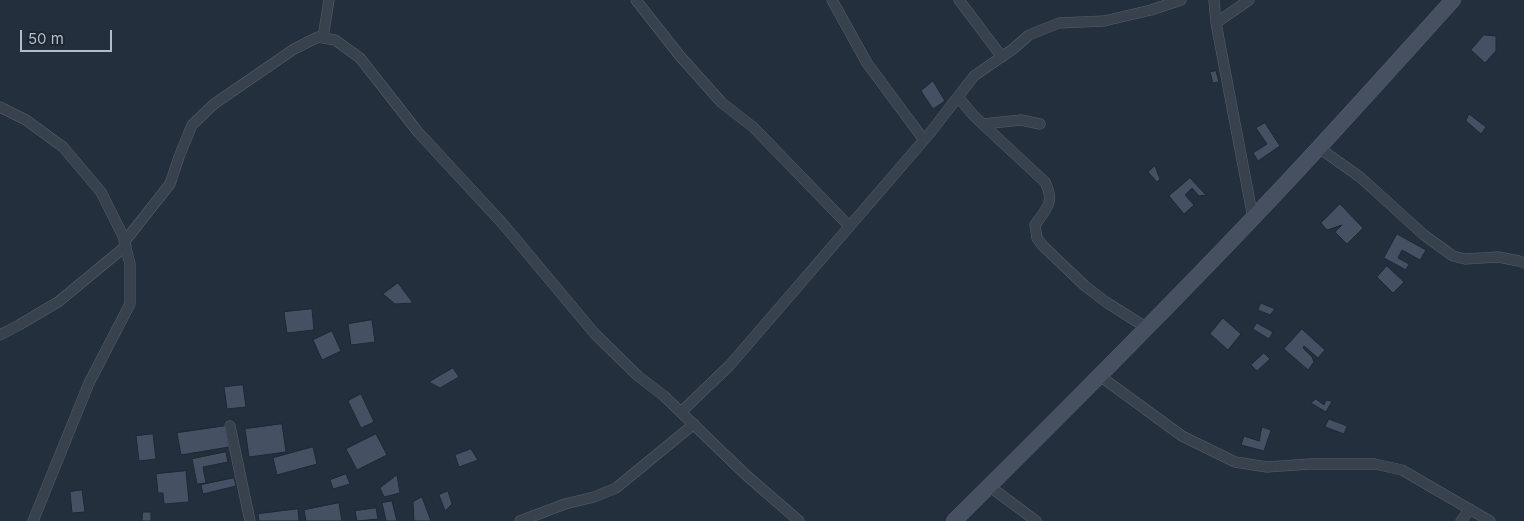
<!DOCTYPE html>
<html>
<head>
<meta charset="utf-8">
<style>
  body { margin:0 }
  #map { position:relative; width:1524px; height:521px; overflow:hidden; background:#242f3e; font-family:Inter,sans-serif }
  canvas { display:block }
  .scale { position:absolute; left:20px; top:30px; width:92px; height:22px; box-sizing:border-box; border:2px solid #b4bcc9; border-top:0; padding-left:6px; font-size:15px; line-height:18px; white-space:nowrap; color:#b4bcc9; -webkit-text-stroke:4px #1d2633; paint-order:stroke }
</style>
</head>
<body>
<div id="map">
<canvas width="1524" height="521"></canvas>
<div class="scale">50 m</div>
</div>
<script>
const ctx = document.querySelector('canvas').getContext('2d');
ctx.lineJoin = 'round';
function fill(path, color) {
  ctx.fillStyle = color;
  ctx.fill(path, 'evenodd');
}
function strokePath(path, color, width, dash) {
  ctx.strokeStyle = color;
  ctx.lineWidth = width;
  ctx.lineCap = dash ? 'butt' : 'round';
  ctx.setLineDash(dash || []);
  ctx.stroke(path);
}
const building = new Path2D(`
  M1484,35l12,1v15l-11,12 -14,-13z
  M1216,71l3,11 -6,1 -3,-11z
  M933,81l12,20 -12,8 -12,-18z
  M1469,114l17,13 -5,7 -15,-13z
  M1265,123l15,23 -22,15 -5,-8 14,-9 -11,-16z
  M1155,166l5,13 -3,3 -9,-10z
  M1190,178l16,17 -7,1 -7,-8 -7,7 9,10 -10,9 -15,-18z
  M1340,204l23,24 -16,16 -12,-12 7,-7 -15,5 -6,-7z
  M1397,234l29,16 -6,10 -18,-10 -4,8 11,6 -3,6 -22,-12z
  M1387,266l17,16 -11,11 -16,-16z
  M398,283l15,20 -18,1 -12,-10z
  M1261,303l14,6 -5,6 -12,-5z
  M312,309l2,21 -27,3 -3,-21z
  M1223,318l18,16 -13,16 -18,-16z
  M372,320l3,22 -24,3 -3,-21z
  M1257,323l16,9 -4,7 -16,-10z
  M1302,329l23,21 -7,8 -14,-12 -1,2 9,9 2,5 -6,8 -24,-21z
  M332,331l9,20 -19,9 -9,-20z
  M1264,353l6,6 -13,12 -6,-6z
  M453,368l6,9 -19,11 -11,-6z
  M243,385l3,22 -19,2 -3,-22z
  M361,394l13,28 -13,6 -13,-27z
  M1316,399l8,6 2,-5 6,1 -6,11 -15,-9z
  M1329,419l18,7 -3,8 -19,-7z
  M282,424l4,28 -37,5 -4,-28z
  M225,426l4,21 -48,8 -4,-22z
  M1262,427l9,3 -7,21 -23,-6 3,-9 15,5z
  M153,434l3,25 -17,2 -3,-25z
  M376,434l11,21 -30,15 -11,-21z
  M313,447l4,17 -40,11 -4,-17z
  M471,449l7,11 -19,7 -4,-12z
  M226,452l2,10 -25,5 3,16 -9,1 -5,-25z
  M186,471l3,31 -25,2 -1,-11h-5l-2,-19z
  M346,474l4,10 -17,5 -3,-9z
  M397,475l3,18 -16,4 -4,-9z
  M234,478l2,8 -33,8 -2,-9z
  M82,490l3,22 -13,1 -2,-21z
  M448,491l4,13 -7,7 -6,-16z
  M422,497l9,24h-17l-1,-19z
  M392,501l5,20h-11l-4,-18z
  M339,503l3,18h-36l-2,-11z
  M376,508l2,11 -21,2 -2,-10z
  M298,509l1,12h-40l-1,-7z
  M143,512h8v9h-9z`);
const minor = new Path2D(`
  M636,0l44,56 42,47 31,24 96,99
  M832,0l35,63 57,77
  M959,0l43,57
  M1214,0l2,23 37,195
  M1216,23l33,-23
  M323,38l6,-38
  M958,97l16,19 71,66c10,20 2,26 -10,43l2,13 5,7 43,41 21,16 41,26
  M0,107l26,13 37,27 38,45 22,44 7,28v40l-41,79 -56,138
  M983,124l38,-4 19,4
  M1319,148l41,29 64,58 29,21 12,3 33,-2 21,4 5,2
  M125,241l45,-57 9,-27 13,-32 22,-21 80,-55 24,-12 17,3 25,18 58,74 85,92 92,110 43,42 26,20 82,79 53,46
  M0,335l19,-10 39,-23 68,-56
  M1100,376l82,60 53,26 32,5 43,-3h65l27,6 88,51
  M681,412l49,-47 200,-232 44,-57 39,-27 16,-14 30,-12 45,-2 47,-11 30,-10
  M230,426l20,95
  M989,486l47,35
  M520,521l45,-17 29,-7 22,-9 78,-64
  M1461,521l9,-12`);
const secondary = new Path2D(`
  M954,521c101,-100 202,-201 300,-304 68,-71 133,-144 199,-217`);
fill(building, '#455162');
strokePath(building, '#1f2835', 1);
strokePath(minor, '#565f6c', 11);
strokePath(secondary, '#565f6c', 16);
strokePath(minor, '#38414e', 10);
strokePath(secondary, '#465061', 15);
</script>
</body>
</html>
